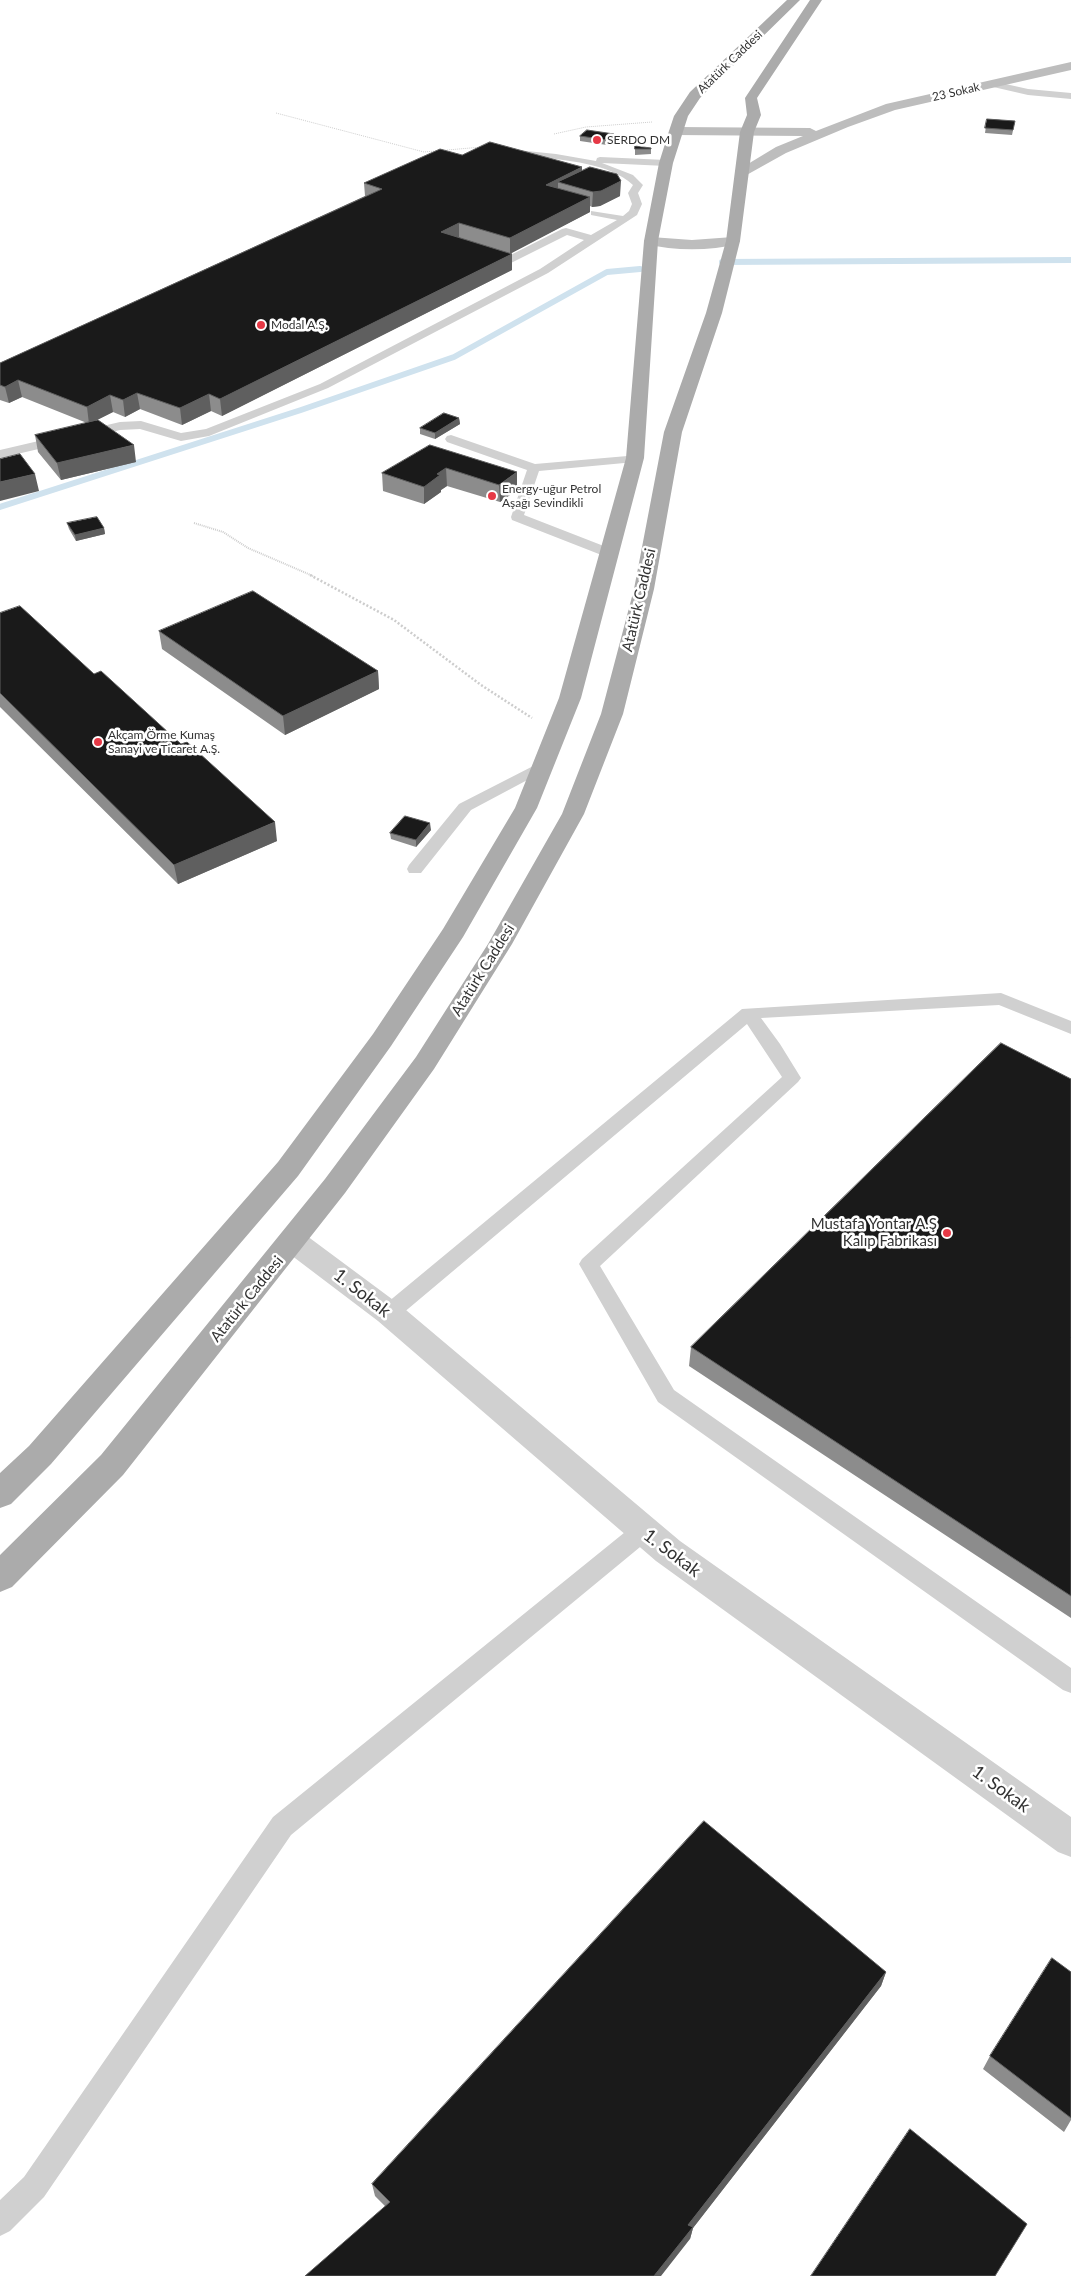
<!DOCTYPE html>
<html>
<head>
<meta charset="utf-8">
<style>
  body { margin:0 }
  canvas { display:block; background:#fff }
</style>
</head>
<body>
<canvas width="1071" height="2276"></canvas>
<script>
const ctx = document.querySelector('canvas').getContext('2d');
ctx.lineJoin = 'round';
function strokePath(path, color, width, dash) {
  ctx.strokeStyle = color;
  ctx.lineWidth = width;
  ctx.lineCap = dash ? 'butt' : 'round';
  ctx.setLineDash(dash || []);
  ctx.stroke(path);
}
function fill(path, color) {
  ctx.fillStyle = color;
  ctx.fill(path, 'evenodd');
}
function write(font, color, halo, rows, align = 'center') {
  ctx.font = font + ' Lato,sans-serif';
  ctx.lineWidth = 5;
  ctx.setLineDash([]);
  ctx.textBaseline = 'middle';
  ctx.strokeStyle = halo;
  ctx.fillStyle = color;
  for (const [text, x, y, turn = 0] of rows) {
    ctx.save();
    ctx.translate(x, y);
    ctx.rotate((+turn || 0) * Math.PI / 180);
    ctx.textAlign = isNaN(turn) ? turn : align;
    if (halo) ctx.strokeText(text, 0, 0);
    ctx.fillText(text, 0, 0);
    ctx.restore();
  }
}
const stream = new Path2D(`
  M722,262l349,-2
  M0,507l301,-97 153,-53 153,-85 33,-3`);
const pathFar2 = new Path2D(`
  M276,113l148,39 58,-5
  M554,134l32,-7 66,-5`);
const pathFar1 = new Path2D(`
  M194,523l29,9 25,16 65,28`);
const path = new Path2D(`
  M310,575l84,45 87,65 51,33`);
const lane = new Path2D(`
  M992,81l36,8 43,4v6l-43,-4 -39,-9v-4z
  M507,149l49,5 40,7 1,-3 3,-1 66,3 5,3 -5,3 -64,-3 31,12 10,10 -5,8 4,11 -5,11 -89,58 -220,115 -119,48 -28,5 -41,-12 -20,1 -120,28v-8l120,-28 21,-1 40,12 25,-4 114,-45 220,-115 44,-29 -17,-5 -72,36h-8v-4l75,-38 4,-1 25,7 26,-15 -26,-5v-4l32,5 6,-5 3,-7 -4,-11 5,-8c-24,-22 -67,-25 -99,-28 -10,-1 -20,-1 -30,-3v-4z
  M451,435l84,29 104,-9 2,3 -6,4 -96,9 -15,44 90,35 2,3 -2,3h-10l-92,-36 -1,-3 16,-47 -80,-28 -2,-3 2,-3z
  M543,761l5,2 3,3 -3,3 -77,41 -50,63h-12l-2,-4 2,-4 50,-61z
  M1001,993l70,28v13l-72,-29 -238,13 19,26 21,34 -3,4 -198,184 74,124 397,278v25l-8,-3 -405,-288 -79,-138 3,-5 200,-182 -35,-53 -351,295 -7,2 -7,-2 -3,-6 3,-6 360,-298z
  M643,1521l8,3 3,7 -3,7 -360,297 -247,362 -34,34 -10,5v-36l24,-23 249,-360 362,-293z`);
const street = new Path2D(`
  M293,1230l10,3 97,72 280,236 391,276v40l-13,-5 -402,-291 -278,-240 -95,-72 -4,-8 4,-8z`);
const secondary = new Path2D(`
  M1071,62v8l-176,40 -47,17 -62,26 -43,24 -7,-4 2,-3 38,-23 27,-11 -127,-1 -7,-4 7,-4 134,1 6,3 70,-27z
  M651,237l41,3 41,-3 7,4 -2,3c-28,7 -64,7 -92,0l-2,-3 2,-3z`);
const primary = new Path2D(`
  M787,0h13l-100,98 -12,18 -15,47 -15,78 -14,217 -63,240 -44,110 -74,129 -72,109 -93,130 -247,288 -40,40 -11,4v-35l29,-27 249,-284 95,-128 70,-105 72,-121 44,-110 67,-240 18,-217 15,-78 10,-32 5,-15 16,-24z
  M810,0h12l-65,98 4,17 -7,17 -14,109 -18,72 -40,119 -28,157 -31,125 -39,100 -72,130 -78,125 -89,124 -222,282 -111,112 -12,5v-37l101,-100 224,-276 91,-122 72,-113 74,-130 39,-100 33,-125 30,-157 42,-119 20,-72 14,-109 7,-17 -2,-17z`);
const wall = new Path2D(`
  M987,119l28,2 -3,14 -27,-2z
  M614,134v5l-7,6 -27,-4v-5z
  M635,146l16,2v6l-16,1z
  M462,155l120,16 38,25 -20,10 -8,1 -2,-1v6l-80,41 2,17 -290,146 -11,-5 -29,14 -42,-16 -15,8 -12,-5 -18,9 41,41 -75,18 -23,-28 -3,-17 52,-12 -65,-26 -13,6 -9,-3v-37l365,-167 -1,-13z
  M459,418l1,6 -25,15 -15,-5v-6z
  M430,445l87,45 -17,12 -53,-16 -6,4v2l-17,12 -41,-13 -1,-18z
  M67,523l37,5 1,6 -29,7 -7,-12z
  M0,613l94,61 183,167 -99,43 -178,-177z
  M159,631l219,40 1,18 -94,46 -123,-86z
  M431,830l-15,17 -25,-8 -1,-6z
  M1071,1079v539l-382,-252 2,-19z
  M886,1972l-5,14 -188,242 -3,11 -305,-33 -10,-10 -3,-12z
  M1071,1972v148l-7,12 -81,-63 7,-13z`);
const shadedWall = new Path2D(`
  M614,134v5l-7,6v-5z
  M582,167v15h-24v12l-12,-9z
  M621,181l-1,15 -20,10 -8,1 1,-15z
  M590,197v15l-80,42v-16z
  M459,223v16l-18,-7z
  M512,254v16l-290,146 -2,-17z
  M18,380l4,17 -13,6 -4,-16z
  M137,393l3,16 -15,8 -2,-17z
  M209,394l2,17 -29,14 -2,-17z
  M110,395l3,17 -24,12 -2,-17z
  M459,418l1,6 -25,15v-6z
  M134,445l2,17 -75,18 -4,-17z
  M446,468l1,18 -6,4v2l-17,12v-17l13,-13z
  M517,472v18l-17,12 -1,-17z
  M35,474l4,17 -39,10v-19z
  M104,528l1,6 -29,7 -1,-6z
  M378,671l1,18 -94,46 -2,-19z
  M275,822l2,19 -99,43 -4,-19z
  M430,823l1,7 -15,17v-7z
  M886,1972l-5,14 -188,242 -3,11 -29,37h-7l34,-51z`);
const building = new Path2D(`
  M987,119l28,2 -2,9 -28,-2z
  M587,130l27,4 -7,6 -27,-4z
  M490,142l92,25 -36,18 44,12 -80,41 -51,-15 -18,9 71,22 -292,145 -11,-5 -29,14 -43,-15 -14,7 -13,-5 -23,12 -69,-27 -13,7 -5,-2v-22l382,-174 -18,-6 76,-34 22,6z
  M635,146l16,2v1h-16z
  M590,167l27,7 4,7 -20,10 -8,1 -35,-10z
  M444,413l15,5 -24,15 -15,-5z
  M98,420l36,25 -77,18 -22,-28z
  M430,445l87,27 -18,13 -53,-17 -9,6 3,1 -16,12 -42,-14z
  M20,454l15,20 -35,8v-23z
  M97,517l7,11 -29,7 -8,-12z
  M253,591l125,80 -95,45 -124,-85z
  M20,606l74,68 7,-3 80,73 6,-2 88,80 -101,43 -174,-172v-80z
  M405,816l25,7 -14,17 -26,-7z
  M1001,1043l70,36v517l-380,-249z
  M704,1821l182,151 -198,253 5,2 -39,49h-349l85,-74 -18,-18z
  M1052,1958l19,14v146l-81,-62z
  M910,2129l117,95 -32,52h-184z`);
const markers = [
  [597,140,5,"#e63946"],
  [261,325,5,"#e63946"],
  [492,496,5,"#e63946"],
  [98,742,5,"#e63946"],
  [947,1233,5,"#e63946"]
];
const farStreetnames = [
  ["Atatürk Caddesi",730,62,-44],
  ["23 Sokak",956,92,-13]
];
const farPoinames = [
  ["SERDO DM",607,140],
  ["Modal A.Ş.",271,325],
  ["Energy-uğur Petrol",502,489],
  ["Aşağı Sevindikli",502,503],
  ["Akçam Örme Kumaş",108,735],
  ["Sanayi ve Ticaret A.Ş.",108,749]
];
const streetNames = [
  ["Atatürk Caddesi",639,600,-77],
  ["Atatürk Caddesi",483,970,-58],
  ["Atatürk Caddesi",247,1299,-51]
];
const poiNames = [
  ["Mustafa Yontar A.Ş",937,1224],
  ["Kalıp Fabrikası",937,1241]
];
const nearStreetnames = [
  ["1. Sokak",362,1293,38],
  ["1. Sokak",672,1553,37],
  ["1. Sokak",1001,1789,36]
];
strokePath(stream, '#cfe2ee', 6);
strokePath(pathFar2, '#cdcdcd', 1, [1, 1]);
strokePath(pathFar1, '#cdcdcd', 2, [1, 1]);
strokePath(path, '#cdcdcd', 2.5, [2, 2]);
fill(lane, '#d0d0d0');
fill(street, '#d0d0d0');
fill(secondary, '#bdbdbd');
fill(primary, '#ababab');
fill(wall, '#8c8c8c');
fill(shadedWall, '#5f5f5f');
fill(building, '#1a1a1a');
strokePath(building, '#5f5f5f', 1);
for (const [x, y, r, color] of markers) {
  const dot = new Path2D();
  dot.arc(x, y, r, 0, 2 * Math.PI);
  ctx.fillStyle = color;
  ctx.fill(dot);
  strokePath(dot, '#fff', 2);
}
write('12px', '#333', '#fff', farStreetnames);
write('12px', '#333', '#fff', farPoinames, 'left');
write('15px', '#333', '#fff', streetNames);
write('15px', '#333', '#fff', poiNames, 'right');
write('18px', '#333', '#fff', nearStreetnames);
</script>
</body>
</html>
